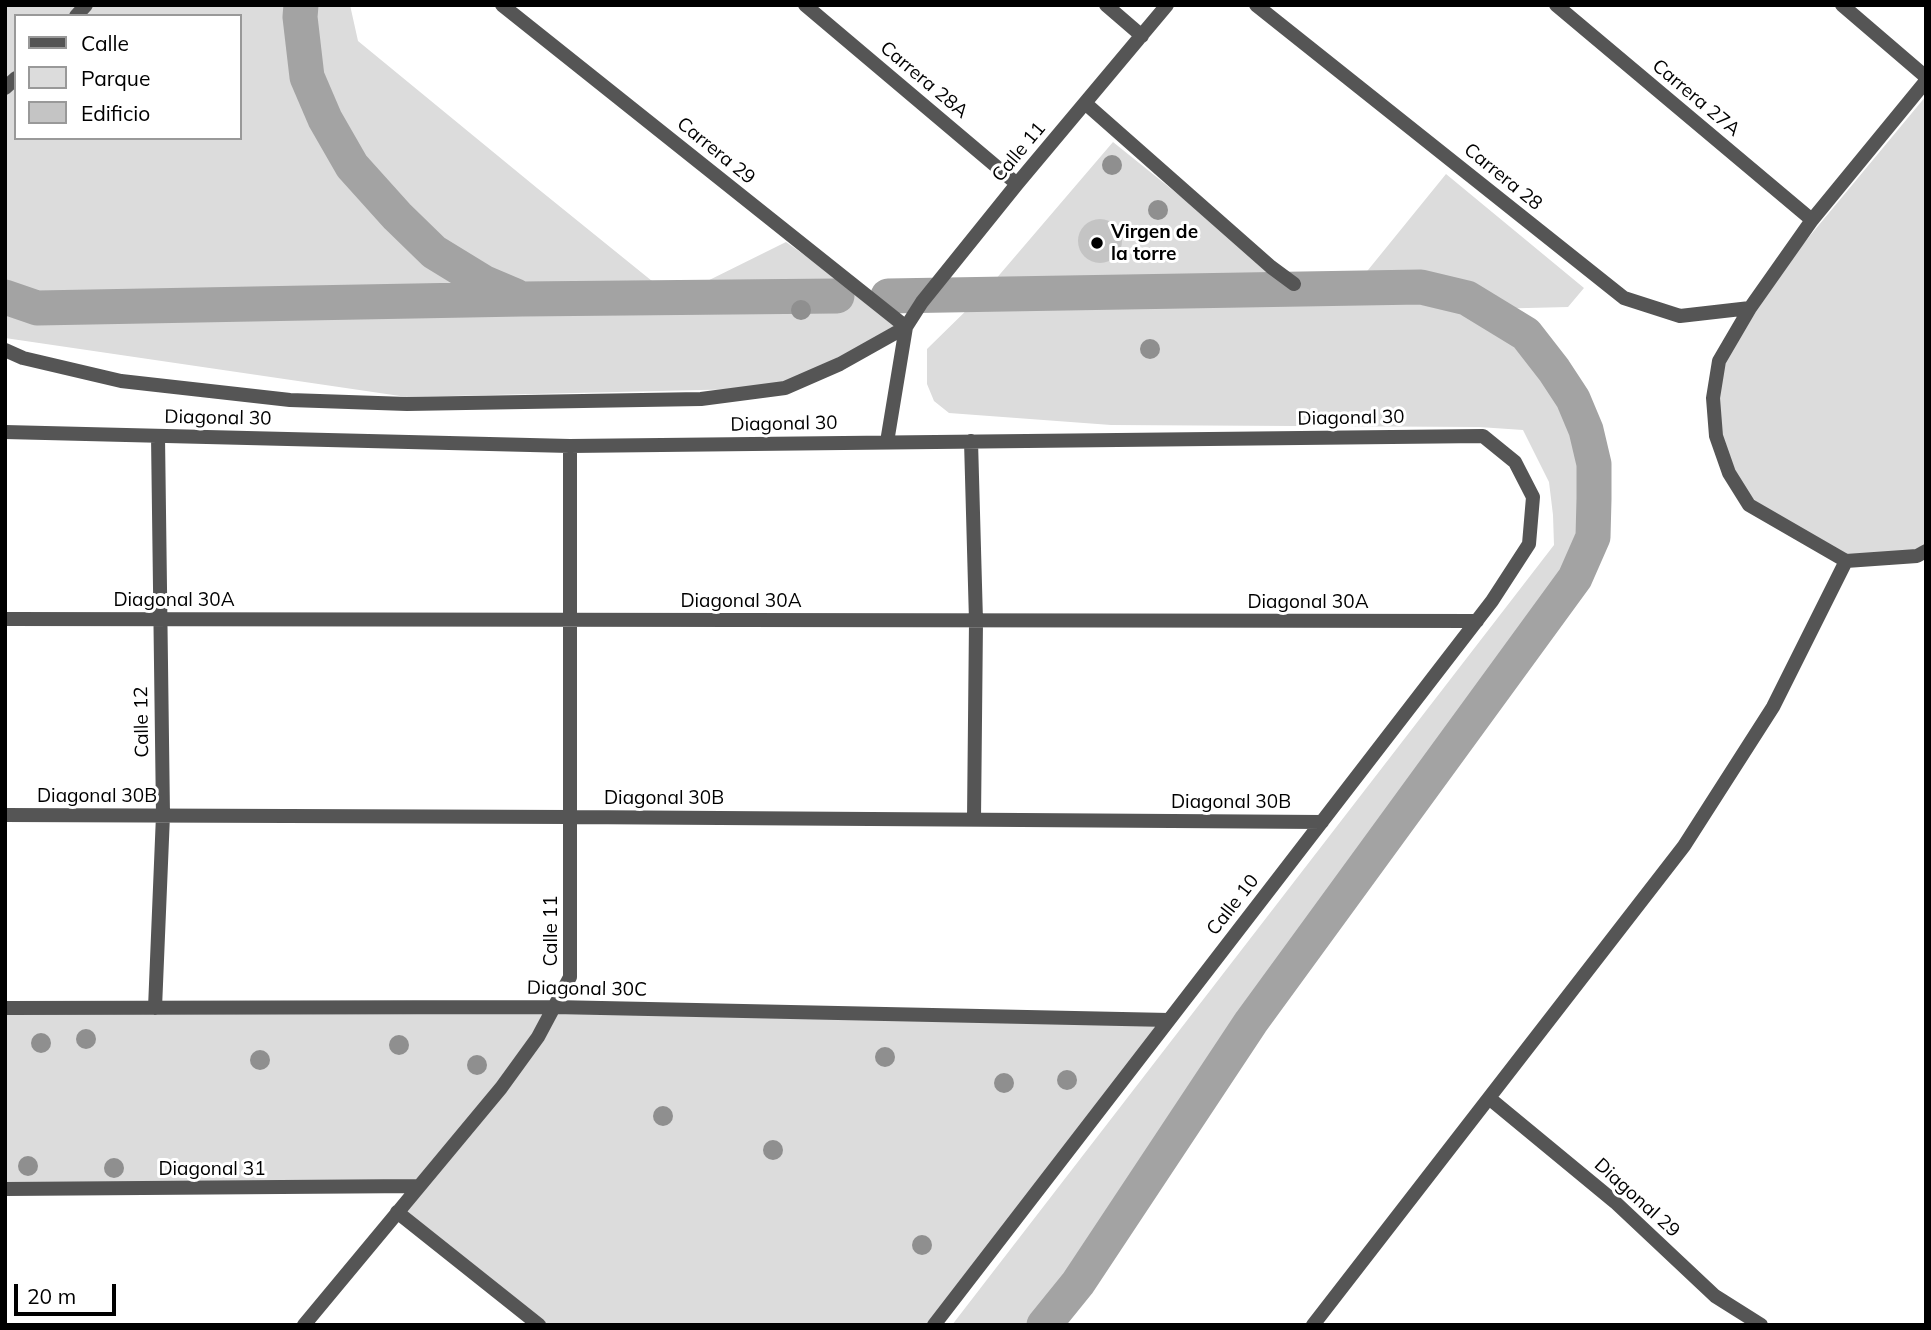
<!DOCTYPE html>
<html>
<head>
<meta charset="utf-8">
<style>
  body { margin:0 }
  #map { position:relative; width:1931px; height:1330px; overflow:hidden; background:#fff; font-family:Mulish,sans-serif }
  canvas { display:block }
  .frame { position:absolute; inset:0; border:7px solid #000; pointer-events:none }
  .legend { position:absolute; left:14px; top:14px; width:228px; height:126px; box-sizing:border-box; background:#fff; border:2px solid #999; margin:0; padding:9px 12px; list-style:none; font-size:21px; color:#000 }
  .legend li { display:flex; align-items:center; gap:14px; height:35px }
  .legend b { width:35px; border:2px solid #999 }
  .scale { position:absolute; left:14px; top:1284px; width:102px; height:32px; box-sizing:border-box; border:4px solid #000; border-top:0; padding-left:9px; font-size:21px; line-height:24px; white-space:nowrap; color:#000; -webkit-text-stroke:5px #fff; paint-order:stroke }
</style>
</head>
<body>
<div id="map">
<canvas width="1931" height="1330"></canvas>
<div class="frame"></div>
<ul class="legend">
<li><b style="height:9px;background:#555"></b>Calle</li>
<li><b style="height:19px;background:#dcdcdc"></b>Parque</li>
<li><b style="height:19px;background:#c4c4c4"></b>Edificio</li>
</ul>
<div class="scale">20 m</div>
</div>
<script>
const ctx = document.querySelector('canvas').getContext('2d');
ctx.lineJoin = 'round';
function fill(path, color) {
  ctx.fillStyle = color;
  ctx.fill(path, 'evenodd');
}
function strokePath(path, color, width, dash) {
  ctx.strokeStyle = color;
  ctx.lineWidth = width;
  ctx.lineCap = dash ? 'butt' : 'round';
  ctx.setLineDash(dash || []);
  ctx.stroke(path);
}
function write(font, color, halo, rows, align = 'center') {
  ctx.font = font + ' Mulish,sans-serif';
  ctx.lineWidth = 6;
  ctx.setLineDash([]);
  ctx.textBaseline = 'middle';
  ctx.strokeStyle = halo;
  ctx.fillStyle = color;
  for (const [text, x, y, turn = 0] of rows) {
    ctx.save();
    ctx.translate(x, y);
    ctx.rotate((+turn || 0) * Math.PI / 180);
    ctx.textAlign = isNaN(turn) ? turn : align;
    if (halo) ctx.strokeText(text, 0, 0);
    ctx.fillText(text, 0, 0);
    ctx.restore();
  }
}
const green = new Path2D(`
  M5,5h345l8,36 179,147 136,110 113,-56 120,85 -121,61 -378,9 -402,-59zM16,16h224v122h-224z
  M1926,96v456l-80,9 -97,-56 -33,-69 3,-75 31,-53z
  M1113,142l169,136 -143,2 -150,7z
  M1446,174l138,114 -16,19 -81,2 -19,-13 -47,-10h-56l-1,-11z
  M1421,287l46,11 58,36 47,67 12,29 8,34v72l-18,41 -327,439 -170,265 -35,44h-90l602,-780 -1,-30 -4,-33 -26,-52 -44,-3 -368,-2 -162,-12 -15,-12 -7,-17v-35l50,-49z
  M5,1008l1164,12 -235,305h-395l-142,-113 21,-25 -413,2z`);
const canal = new Path2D(`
  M301,5l-1,12 7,60 18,42 27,47 45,50 37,36 49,30 33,14
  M888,296l533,-9 46,11 59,36 28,36 19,29 13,31 8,34v35l-1,38 -18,41 -324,444 -173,261 -34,42
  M5,297l32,11 485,-9 315,-3`);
const building = new Path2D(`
  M1078 241a22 22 0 1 1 44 0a22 22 0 1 1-44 0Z`);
const street = new Path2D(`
  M502,5l404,322
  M805,5l212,179
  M1106,5l36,31
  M1256,5l368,293 56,18 70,-8
  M1556,5l256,215
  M1842,5l84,72
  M76,16l10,-11
  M1926,81l-114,139 -62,88 -31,53 -6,37 3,38 13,37 20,32 97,56 71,-5 9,-5
  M5,88l11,-10
  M1085,103l186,164 23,17
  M5,350l18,8 98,23 169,19 117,4 294,-5 84,-11 55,-24 66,-37
  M5,432l565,14 913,-10 32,26 18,35 -4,47 -37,57 -558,724
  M971,441l5,180 -2,198
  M887,442l19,-115 16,-25 95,-118 150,-179
  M5,619l1472,2
  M5,815l565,2 752,5
  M5,1008l549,-1 615,13
  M155,1008l8,-193 -5,-379
  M1489,1098l126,104 100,94 46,29
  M5,1189l414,-3
  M397,1212l142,113
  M304,1325l197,-237 37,-51 32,-60v-531
  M1313,1325l371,-479 89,-139 73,-146`);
const trees = [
  [1112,165],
  [1158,210],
  [801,310],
  [1150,349],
  [86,1039],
  [41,1043],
  [399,1045],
  [885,1057],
  [260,1060],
  [477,1065],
  [1067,1080],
  [1004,1083],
  [663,1116],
  [773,1150],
  [28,1166],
  [114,1168],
  [922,1245]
];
const markers = [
  [1097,243,7,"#000"]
];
const streetNames = [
  ["Carrera 28A",924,80,40],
  ["Carrera 27A",1696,98,40],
  ["Carrera 29",716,151,39],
  ["Calle 11",1019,152,-50],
  ["Carrera 28",1503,177,39],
  ["Diagonal 30",218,418,1],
  ["Diagonal 30",1351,418,-1],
  ["Diagonal 30",784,424,-1],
  ["Diagonal 30A",174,600],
  ["Diagonal 30A",741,601],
  ["Diagonal 30A",1308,602],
  ["Calle 12",142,722,-91],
  ["Diagonal 30B",97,796],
  ["Diagonal 30B",664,798],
  ["Diagonal 30B",1231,802],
  ["Calle 10",1233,905,-52],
  ["Calle 11",551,931,-90],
  ["Diagonal 30C",587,989,1],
  ["Diagonal 31",212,1169],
  ["Diagonal 29",1637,1198,42]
];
const poiNames = [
  ["Virgen de",1111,232],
  ["la torre",1111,254]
];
fill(green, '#dcdcdc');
strokePath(canal, '#a3a3a3', 35);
fill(building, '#c4c4c4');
strokePath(street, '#555', 14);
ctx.fillStyle = '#8f8f8f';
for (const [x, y] of trees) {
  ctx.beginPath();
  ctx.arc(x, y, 10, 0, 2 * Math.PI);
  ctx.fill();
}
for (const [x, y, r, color] of markers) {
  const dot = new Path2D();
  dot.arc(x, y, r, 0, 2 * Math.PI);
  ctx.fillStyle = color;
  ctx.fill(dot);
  strokePath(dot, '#fff', 2.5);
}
write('19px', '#000', '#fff', streetNames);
write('bold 19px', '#000', '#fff', poiNames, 'left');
</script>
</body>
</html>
